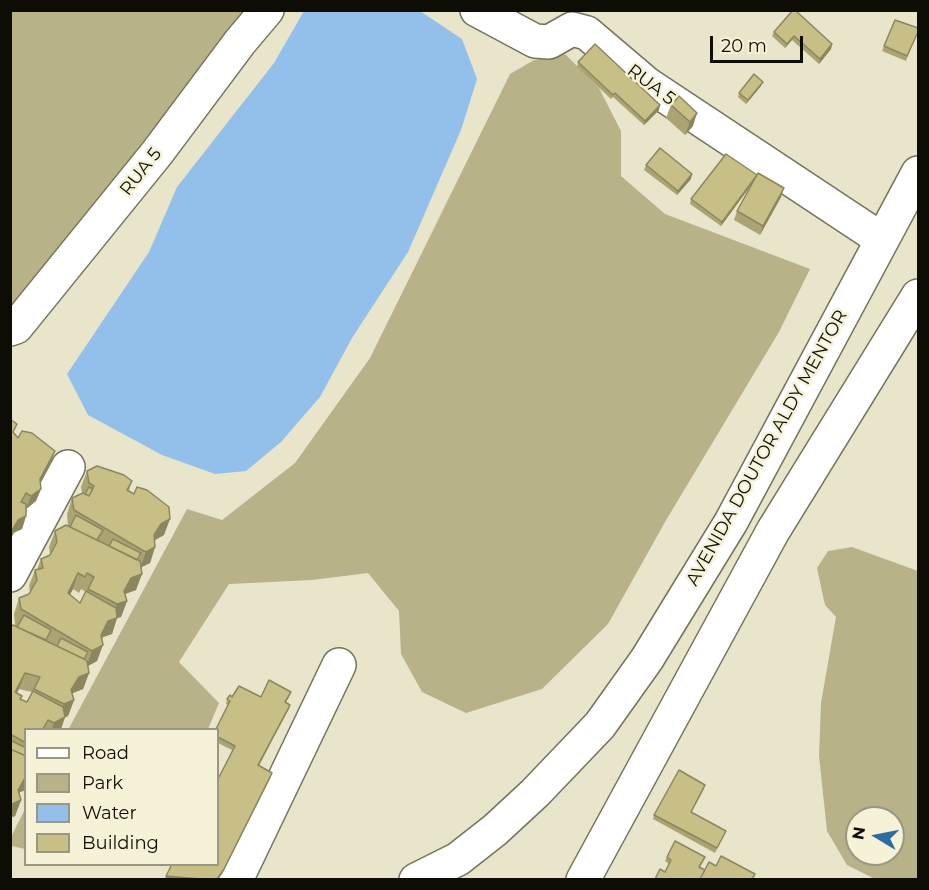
<!DOCTYPE html>
<html>
<head>
<meta charset="utf-8">
<style>
  body { margin:0 }
  #map { position:relative; width:929px; height:890px; overflow:hidden; background:#e8e5ca; font-family:Montserrat,sans-serif }
  canvas { display:block }
  .frame { position:absolute; inset:0; border:12px solid #0e0d05; pointer-events:none }
  .legend { position:absolute; left:24px; top:728px; width:195px; height:138px; box-sizing:border-box; background:#f5f2d7; border:2px solid #999683; margin:0; padding:8px 10px; list-style:none; font-size:18px; color:#0e0d05 }
  .legend li { display:flex; align-items:center; gap:12px; height:30px }
  .legend b { width:30px; border:2px solid #999683 }
  .north { position:absolute; left:845px; top:806px; width:60px; height:60px; box-sizing:border-box; background:#f5f2d7; border:2px solid #999683; border-radius:50%; rotate:280deg; font-size:16px; font-weight:700; line-height:24px; text-align:center; color:#0e0d05 }
  .north::after { content:''; display:block; margin:auto; width:21px; height:27px; background:#2b6ca2; clip-path:polygon(50% 0,100% 100%,50% 72%,0 100%) }
  .scale { position:absolute; left:710px; top:36px; width:93px; height:27px; box-sizing:border-box; border:3px solid #0e0d05; border-top:0; padding-left:8px; font-size:18px; line-height:21px; white-space:nowrap; color:#0e0d05; -webkit-text-stroke:4px #f5f2d7; paint-order:stroke }
</style>
</head>
<body>
<div id="map">
<canvas width="929" height="890"></canvas>
<div class="frame"></div>
<ul class="legend">
<li><b style="height:8px;background:#fff"></b>Road</li>
<li><b style="height:16px;background:#b8b289"></b>Park</li>
<li><b style="height:16px;background:#93c0ea"></b>Water</li>
<li><b style="height:16px;background:#c7bf85"></b>Building</li>
</ul>
<div class="north">N</div>
<div class="scale">20 m</div>
</div>
<script>
const ctx = document.querySelector('canvas').getContext('2d');
ctx.lineJoin = 'round';
function fill(path, color) {
  ctx.fillStyle = color;
  ctx.fill(path, 'evenodd');
}
function strokePath(path, color, width, dash) {
  ctx.strokeStyle = color;
  ctx.lineWidth = width;
  ctx.lineCap = dash ? 'butt' : 'round';
  ctx.setLineDash(dash || []);
  ctx.stroke(path);
}
function write(font, color, halo, rows, align = 'center') {
  ctx.font = font + ' Montserrat,sans-serif';
  ctx.lineWidth = 5;
  ctx.setLineDash([]);
  ctx.textBaseline = 'middle';
  ctx.strokeStyle = halo;
  ctx.fillStyle = color;
  for (const [text, x, y, turn = 0] of rows) {
    ctx.save();
    ctx.translate(x, y);
    ctx.rotate((+turn || 0) * Math.PI / 180);
    ctx.textAlign = isNaN(turn) ? turn : align;
    if (halo) ctx.strokeText(text, 0, 0);
    ctx.fillText(text, 0, 0);
    ctx.restore();
  }
}
const green = new Path2D(`
  M11,11h241l-227,282 -14,12z
  M565,54l34,34 22,43v45l44,38 145,55 -31,63 -114,190 -57,102 -66,65 -76,24 -44,-21 -21,-38 -2,-43 -31,-38 -56,7 -83,4 -50,78 40,41 -11,26 -140,1 119,-221 35,11 73,-57 75,-105 140,-284 24,-14z
  M852,547l66,24v308h-43l-28,-14 -20,-34 -8,-75 2,-53 15,-86 -11,-12 -8,-37 11,-17zM857,818h36v36h-36z
  M25,809v40l-14,-3v-9z`);
const water = new Path2D(`
  M304,11h116l42,28 15,40 -16,51 -53,122 -56,86 -32,59 -39,45 -35,29 -31,3 -53,-19 -74,-40 -21,-41 82,-122 28,-65 97,-124z`);
const minor = new Path2D(`
  M477,10l58,31 14,1 23,-13 15,4 60,51 234,155
  M10,329l6,-2 141,-174 83,-111 27,-32
  M10,575l58,-108
  M236,880l103,-215
  M416,880l42,-21 37,-29 40,-37 65,-68 47,-66 84,-137 187,-349
  M583,880l190,-349 145,-235`);
const wall = new Path2D(`
  M918,28l-12,33 -24,-10 2,-5z
  M774,32l58,12 -1,5 -12,15 -27,-24 -7,8 -13,-12z
  M578,62l81,48 -15,15 -31,-28 -2,2 -34,-32z
  M761,86l-15,18 -8,-7 1,-4z
  M679,96l14,30 -8,9 -19,-17 5,-13z
  M726,154l55,43 -21,38 -26,-15 3,-9 16,-29 -32,44 -31,-22 1,-5z
  M646,165l45,14 -14,16 -33,-25z
  M10,419l4,14 4,5 37,13 -5,13 -10,18 1,7 -5,12 -10,8v7l-4,13 -9,4 -3,5z
  M87,471l45,10 -3,10 35,44 -9,5v7l-5,16 -9,4 -5,23 -11,4 2,7 -6,16 -4,1 -5,16 -9,3 -1,2 -5,22 -9,5 1,7 -6,16 -10,4 -1,1 2,6 -6,16 -3,1 -4,12h-35v61l-6,2 -1,2 2,6 -6,16 -5,2v-192l5,-1 -1,-11 5,-16 10,-4 1,-2 -1,-6 6,-16h2l4,-11 9,-4v-1l-1,-7 6,-16 13,-5 -1,-12 5,-16 10,-5 -1,-6zM73,589l6,4 2,-4 5,3 -6,11 -10,-8zM19,689l13,3 -5,10 -6,-3 -4,-6z
  M261,697h28l-3,5 4,3 -31,61 12,11 -49,97 10,-124 -14,-7v-14l10,-24 -2,-1 1,-5z
  M704,789l-13,24 35,18 -11,22 -62,-34 1,-4z
  M667,857h38l-5,10 5,3 11,-4 37,13 -88,-7 4,-8 -4,-3z`);
const shadedWall = new Path2D(`
  M794,36l-2,4 -7,8 2,-4z
  M832,44l-1,5 -12,15 1,-5z
  M763,82l-2,4 -15,18 2,-4z
  M660,105l-1,5 -15,15 1,-4z
  M697,113l-4,13 -8,9 5,-13z
  M692,174l-1,5 -14,16 1,-4z
  M757,175l-2,5 -34,46 1,-4z
  M784,188l-3,9 -21,38 3,-9z
  M55,451l-5,13 -15,28 5,-13z
  M41,489l-5,12 -10,8 5,-13z
  M26,516l-4,13 -9,4 -3,5v-4l8,-14z
  M170,519l-6,16 -9,5v7l-5,16 -10,5 6,-16 15,-28z
  M78,573l-5,16 -11,20 6,-16z
  M142,574l-6,16 -11,4 2,7 -6,16 -4,1 -5,16 -9,3 -7,12 7,-4 -6,16 -11,6 6,-16 16,-30 3,-1 6,-16 14,-26z
  M25,673l-6,16 -9,16 5,-13z
  M89,673l-6,16 -10,4 -6,10 7,-3 -6,16 -10,4 6,-16 15,-27z
  M290,705l-1,4 -33,61 2,-5z
  M65,717l-4,12h-9l2,-6z
  M272,773l-50,101 -4,5h-1z
  M26,776v14l-6,2 -6,11 7,-3 -6,16 -5,2v-13z
  M166,876l34,3h-35z`);
const building = new Path2D(`
  M793,10h2l37,34 -12,15 -26,-23 -7,8 -13,-12z
  M895,20l23,8v4l-11,24 -23,-10z
  M595,44l65,61 -15,16 -30,-28 -2,2 -35,-33z
  M754,74l9,8 -15,18 -9,-7z
  M679,96l18,17 -7,9 -19,-17z
  M660,148l32,26 -14,17 -32,-26z
  M726,154l31,21 -35,47 -31,-23z
  M758,173l26,15 -21,38 -26,-15z
  M10,419l7,5 -4,8 5,6 4,-7 10,2 23,18 -15,28 1,10 -10,7 -5,-3 -5,9 5,2v12l-8,4 -8,14z
  M97,466l27,9 8,6 -5,9 7,4 3,-7 10,3 22,17 1,12 -9,5 -7,11 1,12 -9,5 -4,-2 -68,-40 -2,-12 11,-5 6,3 5,-10 -5,-3 -2,-12z
  M89,487l4,2 -4,7 -4,-2z
  M76,515l27,15 -6,10 -27,-13z
  M66,525l74,36 2,13 -11,4 -7,13 3,10 -10,3 -29,-15 6,-12 -7,-4 -2,4 -7,-4 -10,20 12,10 6,-12 30,17 1,10 -9,3 -7,14 2,10 -11,6 -71,-42 -2,-11 10,-4 8,-14 -2,-10 8,-2 -2,-9 9,-4 7,-13 -2,-11z
  M113,539l28,14 -4,7 -28,-14z
  M24,615l27,15 -5,10 -29,-13z
  M13,625l71,34 3,2 2,12 -10,4 -8,13 3,10 -10,4 -30,-15 6,-12 -15,-4 -10,19 7,4 -2,3 7,3 6,-11 30,16 2,10 -11,6 -6,-3 -5,9h-17v14l-16,-9v-108z
  M61,638l27,14 -4,7 -27,-13z
  M269,680l22,12 -6,10 5,3 -32,60 14,8 -48,96 -7,10h-17l-34,-3 6,-12h46v-85l17,-33 -17,-9v-8h-2l14,-28 -3,-2 3,-4 2,2 7,-11 22,11z
  M10,740l16,8v8l-16,-7z
  M10,749l16,7v20l-8,14 3,10 -11,5z
  M679,770l26,15 -14,27 35,19 -9,17 -63,-33z
  M675,841l30,16 -6,10 6,3 -5,9h-45l5,-10 5,3 6,-12 -4,-3z
  M721,856l34,18 -3,5h-52l9,-17 7,4z`);
const streetNames = [
  ["RUA 5",651,85,37],
  ["RUA 5",141,172,-52],
  ["AVENIDA DOUTOR ALDY MENTOR",767,448,-61]
];
fill(green, '#b8b289');
fill(water, '#93c0ea');
strokePath(minor, '#75725a', 36);
strokePath(minor, '#fff', 33);
fill(wall, '#aba472');
fill(shadedWall, '#8b865d');
fill(building, '#c7bf85');
strokePath(building, '#8b865d', 1.5);
write('18px', '#0e0d05', '#f5f2d7', streetNames);
</script>
</body>
</html>
